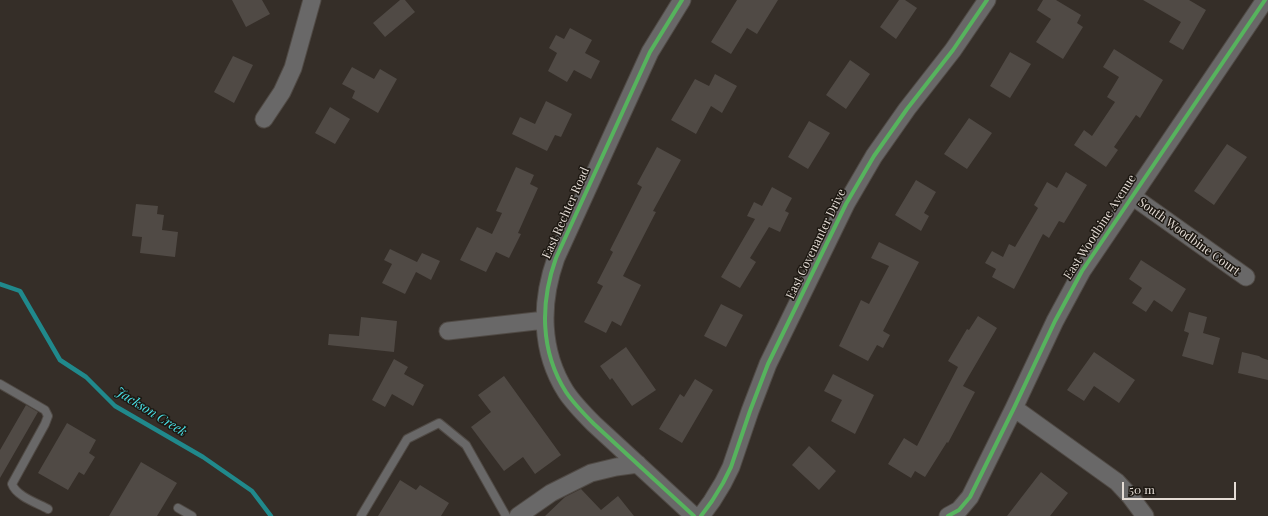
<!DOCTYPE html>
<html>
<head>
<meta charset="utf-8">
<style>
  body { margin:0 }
  #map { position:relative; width:1268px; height:516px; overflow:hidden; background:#352e28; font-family:"Playfair Display",serif }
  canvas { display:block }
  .scale { position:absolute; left:1122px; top:482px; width:114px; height:18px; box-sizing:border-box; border:2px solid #e4dcd5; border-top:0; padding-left:5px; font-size:12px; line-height:14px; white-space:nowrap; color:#e4dcd5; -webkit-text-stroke:3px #1d1812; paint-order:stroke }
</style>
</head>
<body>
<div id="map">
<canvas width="1268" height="516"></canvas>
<div class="scale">50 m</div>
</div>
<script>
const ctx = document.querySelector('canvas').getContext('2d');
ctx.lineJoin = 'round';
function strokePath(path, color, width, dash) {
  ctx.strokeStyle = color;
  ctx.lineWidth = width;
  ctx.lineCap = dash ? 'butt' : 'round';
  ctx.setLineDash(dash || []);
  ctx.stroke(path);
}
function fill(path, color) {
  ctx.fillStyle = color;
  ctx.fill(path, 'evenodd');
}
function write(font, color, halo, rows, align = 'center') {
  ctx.font = font + ' "Playfair Display",serif';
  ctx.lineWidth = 3;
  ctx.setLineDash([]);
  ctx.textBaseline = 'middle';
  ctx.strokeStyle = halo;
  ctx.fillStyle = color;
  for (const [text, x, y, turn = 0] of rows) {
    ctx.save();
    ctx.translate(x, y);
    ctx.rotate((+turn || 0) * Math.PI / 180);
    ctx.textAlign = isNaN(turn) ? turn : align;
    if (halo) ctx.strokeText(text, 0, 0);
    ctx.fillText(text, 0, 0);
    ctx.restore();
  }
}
const stream = new Path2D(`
  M0,284l20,7 40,69 26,17 29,29 88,51 49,34 19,25`);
const building = new Path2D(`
  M232,0h30l8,14 -24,13z
  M400,0h5l10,12 -30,25 -12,-14z
  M737,0h41l-21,34 -10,-6 -16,26 -20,-12z
  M899,0h6l12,8 -21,31 -16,-12z
  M1043,0h13l25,15 -4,8 6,4 -20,32 -27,-17 15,-23 -14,-9z
  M1143,0h46l17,10 -23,40 -14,-8 12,-20z
  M570,28l22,12 -7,13 15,8 -9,18 -17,-9 -7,12 -19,-11 9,-18 -8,-5 7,-13 8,4z
  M1114,49l49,31 -23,38 -4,-3 -22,32 4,3 -12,17 -32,-22 10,-15 8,6 23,-34 -8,-5 12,-20 -16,-10z
  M1010,52l21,12 -21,34 -20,-12z
  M233,56l20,9 -19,38 -20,-11z
  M850,60l20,14 -24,35 -20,-14z
  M352,67l22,12 6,-10 17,10 -19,34 -26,-15 3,-7 -13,-7z
  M715,74l22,12 -15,27 -11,-7 -15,28 -25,-14 24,-41 14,7z
  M546,101l26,13 -11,23 -6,-2 -8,16 -35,-17 8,-17 15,7z
  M330,107l20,12 -15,25 -20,-11z
  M969,118l23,15 -25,36 -23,-15z
  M809,121l21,12 -22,36 -20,-12z
  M1227,144l20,13 -33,48 -20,-14z
  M657,147l24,13 -28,51 3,1 -33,64 18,9 -20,41 -9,-5 -6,12 -22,-11 19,-36 -6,-3 16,-31 -3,-2 32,-63 -5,-3z
  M516,167l18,8 -4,9 8,4 -20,45 3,1 -12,24 -13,-6 -10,20 -26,-12 17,-33 15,7 10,-21 -6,-2z
  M1066,172l21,13 -23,38 -5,-2 -10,17 -6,-4 -29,55 -22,-12 4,-8 -11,-6 7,-12 11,6 6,-13 6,3 23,-39 -4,-3 13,-23 10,6z
  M916,180l20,12 -12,21 5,3 -8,15 -26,-16z
  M772,187l20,11 -7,13 4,2 -9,19 -11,-5 -19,31 6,4 -16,26 -19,-11 34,-58 -8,-3 7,-14 8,4z
  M136,204l22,2 -1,8 7,1 -2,15 16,2 -3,25 -35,-4 2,-16 -10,-1z
  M879,242l40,20 -36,69 7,4 -7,13 -6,-3 -9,16 -29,-15 22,-46 8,4 20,-38 -18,-8z
  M390,249l27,13 5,-9 18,8 -9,19 -15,-8 -11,22 -23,-11 10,-19 -8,-4z
  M1141,260l45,29 -14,23 -18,-12 -8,12 -14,-9 10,-15 -13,-9z
  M721,304l22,11 -17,32 -22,-11z
  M1189,312l18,5 -4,16 17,5 -7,27 -31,-9 7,-23 -5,-2z
  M978,316l19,12 -34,58 12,6 -27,51 -1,-1 -22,35 -10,-6 -4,7 -23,-14 16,-26 13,8 41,-79 -10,-6 19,-32 2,1z
  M361,317l36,4 -3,31 -66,-7 1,-11 30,2z
  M626,347l30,43 -24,16 -20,-28 -2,2 -10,-14z
  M1094,352l41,28 -16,23 -25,-17 -10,15 -17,-11z
  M1242,352l17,4 3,2 6,2v20l-30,-7z
  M394,359l14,8 -4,7 20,11 -11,21 -21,-12 -7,13 -13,-7z
  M833,374l41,21 -19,39 -24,-13 11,-21 -18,-9z
  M504,376l57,79 -26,19 -12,-17 -19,14 -33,-44 20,-15 -13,-17z
  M695,379l18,11 -31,53 -23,-14 21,-35 4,3z
  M26,405l12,7 -38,66v-28z
  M67,423l29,17 -7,13 6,4 -11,18 -5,-3 -11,18 -30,-17z
  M809,446l27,25 -17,19 -27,-25z
  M141,462l36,21 -20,33h-48z
  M1041,472l27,21 -18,23h-43z
  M400,480l16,10 4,-5 29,18 -8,13h-63z
  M581,489l20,21 17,-14 16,20h-89l20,-19z`);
const service = new Path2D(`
  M0,384l45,26 3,6 -3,8 -33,60c4,12 25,19 36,25
  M178,508l14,8
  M361,516l46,-77 32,-16 27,22 40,71`);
const minor = new Path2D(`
  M682,0l-32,52 -94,206c-16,45 -16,93 10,134 8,12 18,22 28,32l100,92
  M264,119l18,-27 11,-24 19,-68
  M1132,196l114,81
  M448,331l97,-11
  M1014,408l103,74 13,14 15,20
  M518,516l33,-23 40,-20 25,-6 22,-3
  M701,516l11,-15 11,-18 8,-16 19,-56 18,-47 78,-160 28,-48 33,-47 46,-59 34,-50
  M948,516l11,-6 11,-13 44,-89 41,-87 27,-50 183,-271`);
const cycleway = new Path2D(`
  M682,0l-32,52 -94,206c-16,45 -16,93 10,134 8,12 18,22 28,32l100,92
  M701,516l11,-15 11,-18 8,-16 19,-56 18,-47 78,-160 28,-48 33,-47 46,-59 34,-50
  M948,516l11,-6 11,-13 44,-89 41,-87 27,-50 183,-271`);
const streetNames = [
  ["East Rechter Road",566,213,-66],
  ["East Woodbine Avenue",1100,227,-57],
  ["South Woodbine Court",1189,237,36],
  ["East Covenanter Drive",816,244,-64]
];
const waterNames = [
  ["Jackson Creek",151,412,32]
];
strokePath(stream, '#20898c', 4.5);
fill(building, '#504a45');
strokePath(service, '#504a45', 10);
strokePath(minor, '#504a45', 19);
strokePath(service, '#696868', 8);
strokePath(minor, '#696868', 17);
strokePath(cycleway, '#56b35d', 4);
write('12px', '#e4dcd5', '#1d1812', streetNames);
write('italic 13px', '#4ae4ea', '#1d1812', waterNames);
</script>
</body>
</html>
